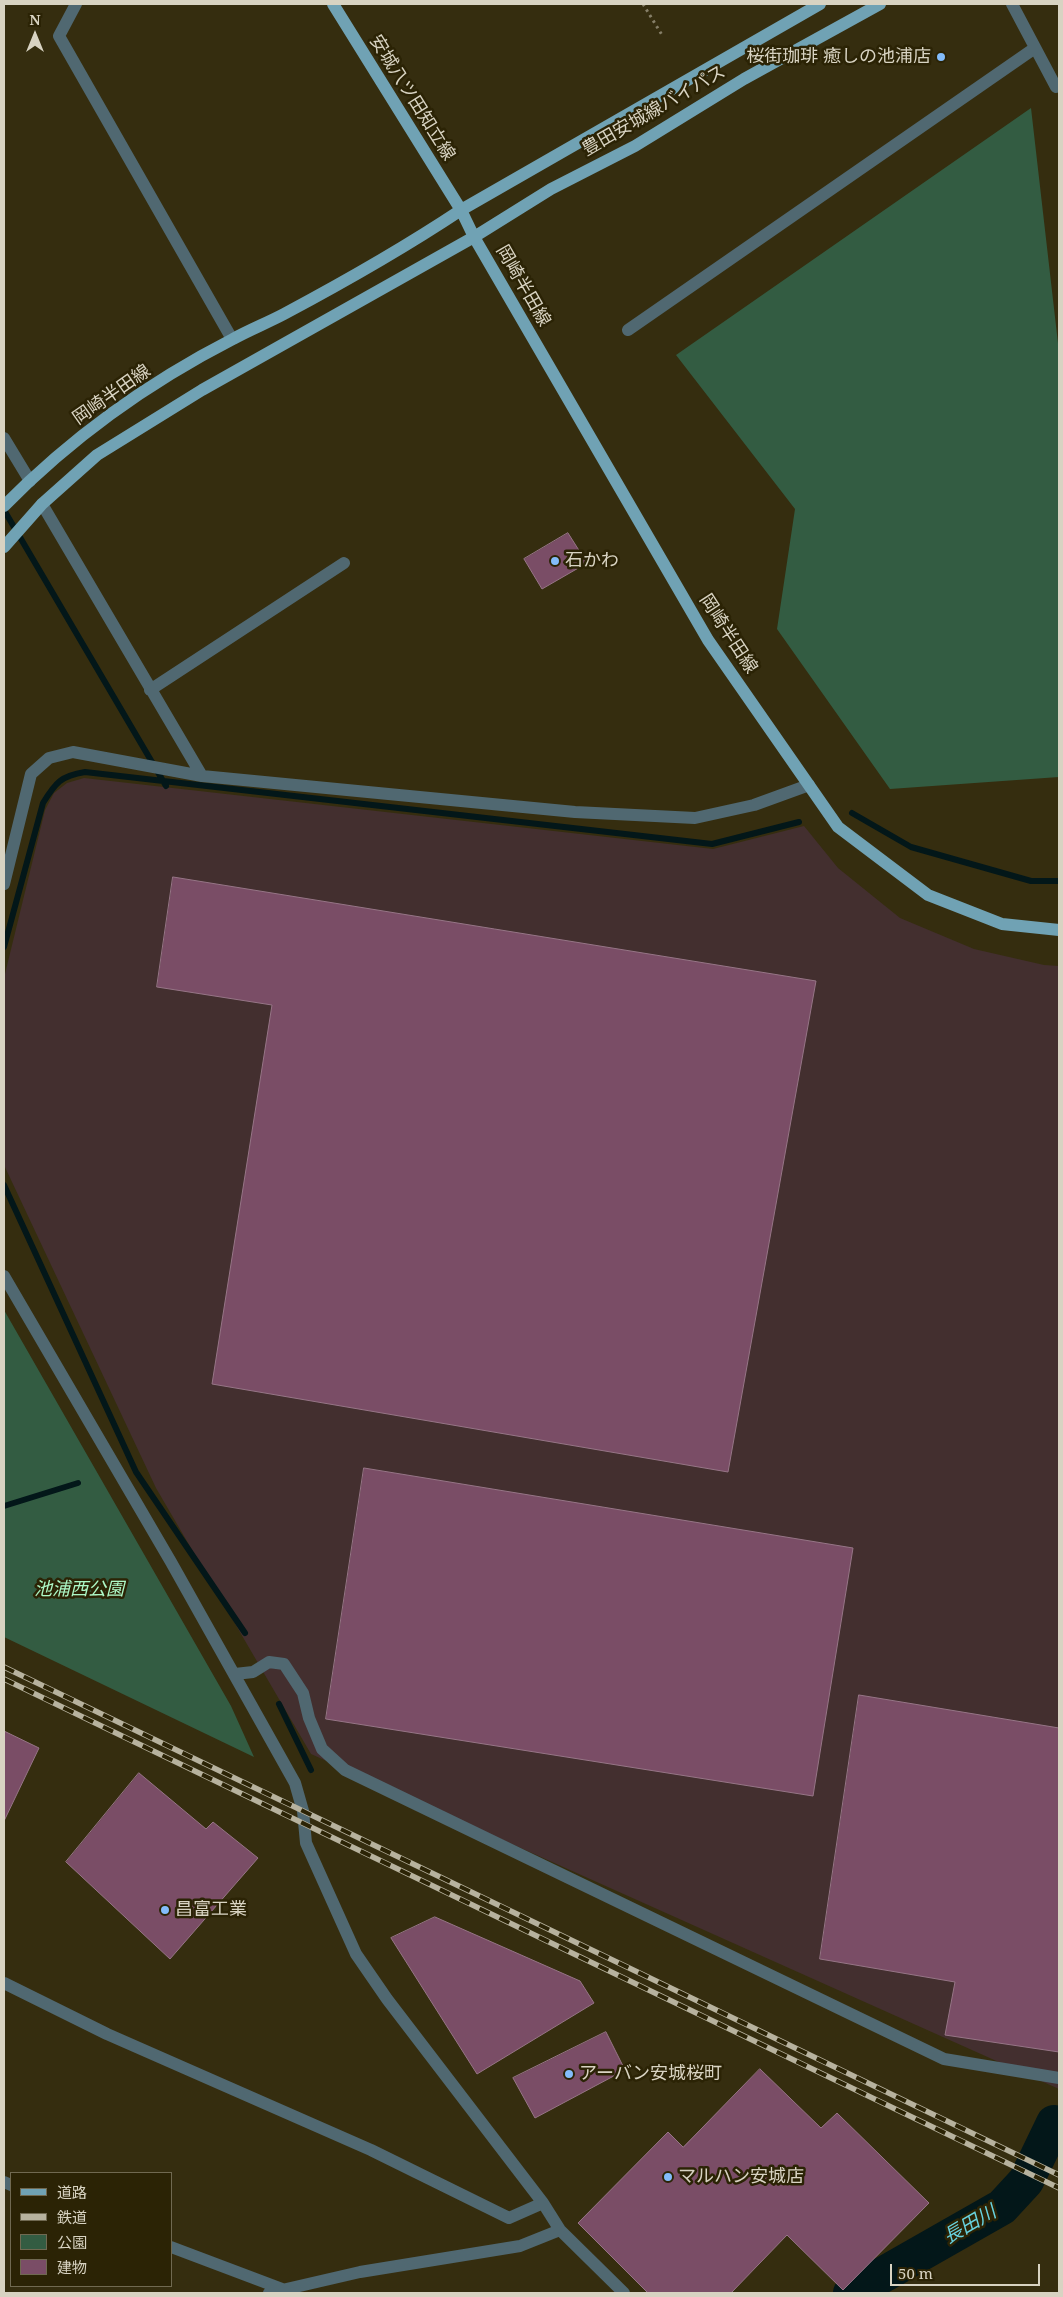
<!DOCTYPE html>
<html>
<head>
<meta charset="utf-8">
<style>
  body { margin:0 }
  #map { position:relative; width:1063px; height:2297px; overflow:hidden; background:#352d0f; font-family:"Noto Serif","Noto Sans JP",serif }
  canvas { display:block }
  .frame { position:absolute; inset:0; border:5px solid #d8d3c2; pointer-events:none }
  .legend { position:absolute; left:10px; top:2172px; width:162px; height:115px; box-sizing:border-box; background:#2b2305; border:1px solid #706951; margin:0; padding:6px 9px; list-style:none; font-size:15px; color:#d8d3c2 }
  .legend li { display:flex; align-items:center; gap:10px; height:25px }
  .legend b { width:25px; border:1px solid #706951 }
  .north { position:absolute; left:10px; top:10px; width:50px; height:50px; -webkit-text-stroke:4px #2b2305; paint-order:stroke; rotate:0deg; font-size:14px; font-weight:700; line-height:20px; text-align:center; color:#d8d3c2 }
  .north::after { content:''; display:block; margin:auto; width:18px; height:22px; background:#d8d3c2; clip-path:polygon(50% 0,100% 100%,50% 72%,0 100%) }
  .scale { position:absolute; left:890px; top:2264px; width:150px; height:22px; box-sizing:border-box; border:2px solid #d8d3c2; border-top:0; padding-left:6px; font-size:15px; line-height:18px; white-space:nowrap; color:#d8d3c2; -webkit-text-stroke:4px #2b2305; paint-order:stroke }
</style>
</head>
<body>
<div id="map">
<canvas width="1063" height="2297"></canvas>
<div class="frame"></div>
<ul class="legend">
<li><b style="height:6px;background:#70a2b4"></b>道路</li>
<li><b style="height:6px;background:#b7b29e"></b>鉄道</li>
<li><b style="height:14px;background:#335c42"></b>公園</li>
<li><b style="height:14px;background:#7a4d66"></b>建物</li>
</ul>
<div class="north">N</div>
<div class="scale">50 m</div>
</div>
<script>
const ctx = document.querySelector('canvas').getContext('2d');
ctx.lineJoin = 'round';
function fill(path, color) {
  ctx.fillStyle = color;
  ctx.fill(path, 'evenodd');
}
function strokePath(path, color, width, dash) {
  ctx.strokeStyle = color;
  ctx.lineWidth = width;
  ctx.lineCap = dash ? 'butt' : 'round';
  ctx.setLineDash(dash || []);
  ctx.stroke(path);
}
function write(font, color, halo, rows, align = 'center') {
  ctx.font = font + ' "Noto Serif","Noto Sans JP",serif';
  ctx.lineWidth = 5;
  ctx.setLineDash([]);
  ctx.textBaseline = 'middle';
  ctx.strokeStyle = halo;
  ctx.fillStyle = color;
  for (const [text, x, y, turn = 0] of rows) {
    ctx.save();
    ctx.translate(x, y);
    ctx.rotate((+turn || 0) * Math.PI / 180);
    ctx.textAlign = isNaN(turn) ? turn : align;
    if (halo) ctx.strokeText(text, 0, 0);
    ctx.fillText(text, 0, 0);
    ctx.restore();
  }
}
const industrial = new Path2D(`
  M84,778l629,71 91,-23 34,42 62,50 74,31 70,16 15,1v1123l-748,-335 -155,-266 -152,-323v-187l41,-168 9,-17 13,-10z`);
const green = new Path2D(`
  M1031,108l28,244v425l-169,12 -113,-160 18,-120 -119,-154z
  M4,1310l227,396 23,51 -250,-120z`);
const stream = new Path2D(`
  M4,510l162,276
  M852,813l59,34 120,34h28
  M4,947l39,-144c13,-21 18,-27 42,-31l627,72 87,-22
  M4,1185l132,287 109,161
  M4,1506l74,-23
  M279,1704l32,66
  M1054,2123l5,-8`);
const river = new Path2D(`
  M851,2293l151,-86 24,-26 28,-58`);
const building = new Path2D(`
  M568,533l19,30 -45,26 -18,-30z
  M173,877l643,104 -88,491 -516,-88 60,-379 -115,-18z
  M364,1468l489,80 -40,248 -487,-77z
  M859,1695l200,33v324l-114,-17 10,-53 -135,-23z
  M4,1731l35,17 -35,73z
  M139,1773l67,56 7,-7 45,36 -88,101 -104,-97z
  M435,1917l145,64 14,22 -117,71 -86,-136z
  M606,2032l19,38 -90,48 -22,-40z
  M760,2069l61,59 16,-15 92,90 -86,87 -56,-55 -56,58h-83l-70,-70 90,-91 15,15z`);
const path = new Path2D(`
  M643,4l19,31`);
const minor = new Path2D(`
  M76,4l-17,32 173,303
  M1012,4l44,83
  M628,330l407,-282
  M4,438l26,43
  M42,504l160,272
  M150,690l194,-127
  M4,884l27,-110 18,-16 24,-6 129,24 373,36 120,6 59,-13 55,-20
  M4,1276l167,286 124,221 8,28 3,32 50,111 31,45 156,204 17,27 64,63
  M235,1674l18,-2 16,-10 15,2 19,29 6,25 13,31 23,21 599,289 115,19
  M4,1983l103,51 264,116 138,68 34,-15
  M4,2182l7,3
  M171,2247l114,43
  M269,2293l91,-21 160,-26 40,-16`);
const major = new Path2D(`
  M333,4l128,206 13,27 234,403 130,187 90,68 74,29 57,6
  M4,506c66,-67 145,-124 229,-167 16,-9 34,-16 51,-25 60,-32 120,-66 177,-104l359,-206
  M4,547l38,-43 55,-49 105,-65 272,-153 77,-48 84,-43 109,-67 136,-75`);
const rail = new Path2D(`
  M4,1667l1055,508
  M4,1679l1055,509`);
const markers = [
  [941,57,5,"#83bcfa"],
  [555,561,5,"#83bcfa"],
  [165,1910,5,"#83bcfa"],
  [569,2074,5,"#83bcfa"],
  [668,2177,5,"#83bcfa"]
];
const poiNames = [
  ["桜街珈琲 癒しの池浦店",931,57,"right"],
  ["石かわ",565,561],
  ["昌富工業",175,1910],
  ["アーバン安城桜町",579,2074],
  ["マルハン安城店",678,2177]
];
const streetNames = [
  ["安城八ツ田知立線",412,98,58],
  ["豊田安城線バイパス",654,111,-30],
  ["岡崎半田線",523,286,60],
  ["岡崎半田線",112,395,-35],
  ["岡崎半田線",728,634,57]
];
const parkNames = [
  ["池浦西公園",79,1590]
];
const waterNames = [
  ["長田川",970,2225,-30]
];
fill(industrial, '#432f2f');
fill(green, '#335c42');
strokePath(stream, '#031719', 6);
strokePath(river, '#031719', 36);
fill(building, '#7a4d66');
strokePath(building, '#967586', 1);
strokePath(path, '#867f68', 3, [2.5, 4]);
strokePath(minor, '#506871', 12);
strokePath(major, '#70a2b4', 12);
strokePath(rail, '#b7b29e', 5.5);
strokePath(rail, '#2b2305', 4, [11]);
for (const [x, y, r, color] of markers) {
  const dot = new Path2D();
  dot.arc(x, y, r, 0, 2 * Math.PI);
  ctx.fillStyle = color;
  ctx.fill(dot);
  strokePath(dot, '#2b2305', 2);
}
write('18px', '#d8d3c2', '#2b2305', poiNames, 'left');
write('18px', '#d8d3c2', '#2b2305', streetNames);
write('italic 18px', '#adf8c7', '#2b2305', parkNames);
write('italic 19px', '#68d3e0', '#2b2305', waterNames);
</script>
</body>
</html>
